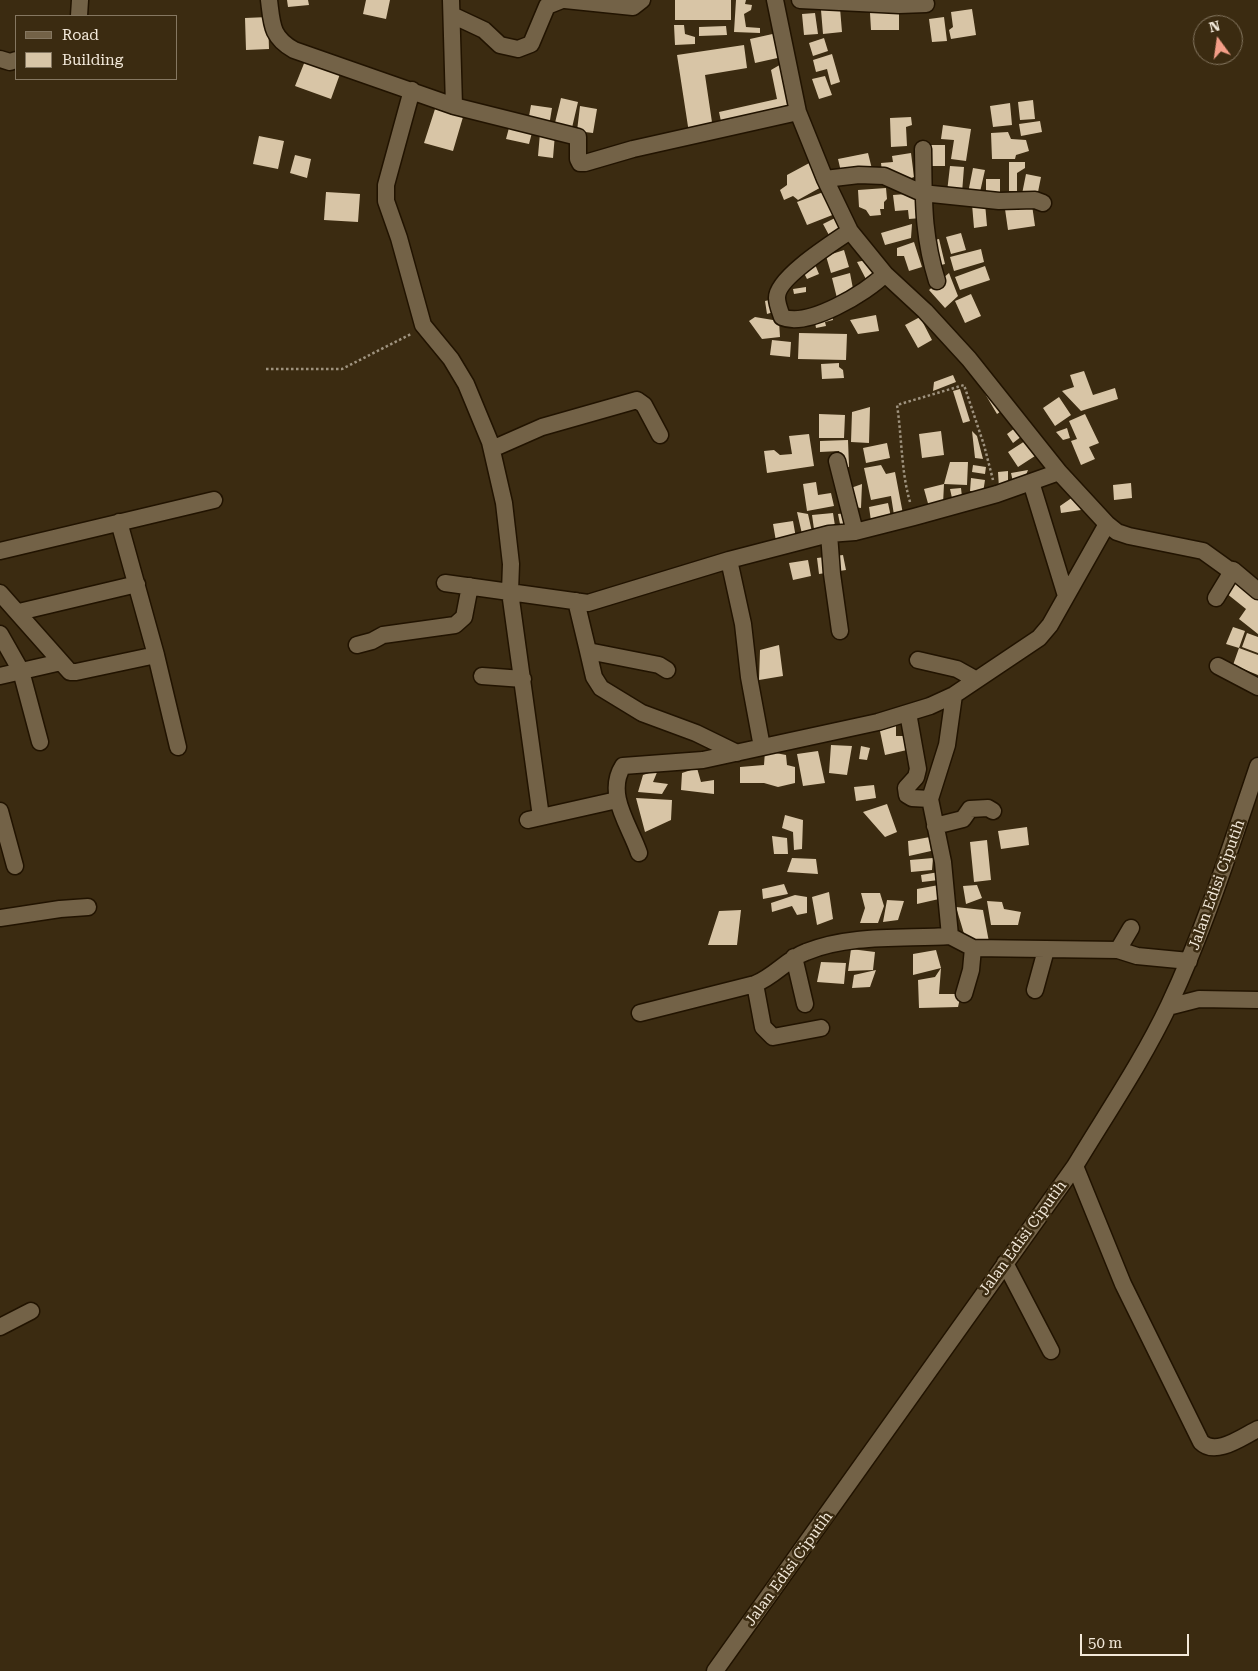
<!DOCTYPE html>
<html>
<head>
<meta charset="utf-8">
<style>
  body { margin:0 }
  #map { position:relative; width:1258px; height:1671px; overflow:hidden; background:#3b2b11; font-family:"Roboto Serif",serif }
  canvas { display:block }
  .legend { position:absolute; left:15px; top:15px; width:162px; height:65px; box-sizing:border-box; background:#3b2b11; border:1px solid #857761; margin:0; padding:6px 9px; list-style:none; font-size:15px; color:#f3e9da }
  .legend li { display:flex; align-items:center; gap:10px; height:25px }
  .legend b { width:25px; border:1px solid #857761 }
  .north { position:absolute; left:1193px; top:15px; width:50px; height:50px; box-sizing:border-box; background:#3b2b11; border:1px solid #857761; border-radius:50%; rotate:346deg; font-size:14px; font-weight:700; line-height:20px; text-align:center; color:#f3e9da }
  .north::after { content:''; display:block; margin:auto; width:18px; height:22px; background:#f49e88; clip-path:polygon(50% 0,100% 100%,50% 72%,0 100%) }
  .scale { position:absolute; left:1080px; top:1634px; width:109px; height:22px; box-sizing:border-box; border:2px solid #f3e9da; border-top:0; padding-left:6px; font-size:15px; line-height:18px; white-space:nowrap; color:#f3e9da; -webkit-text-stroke:4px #3b2b11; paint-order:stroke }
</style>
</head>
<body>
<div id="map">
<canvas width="1258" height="1671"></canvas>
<ul class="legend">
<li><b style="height:6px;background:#736247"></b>Road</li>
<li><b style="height:14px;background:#d8c5a6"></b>Building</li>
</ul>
<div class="north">N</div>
<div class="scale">50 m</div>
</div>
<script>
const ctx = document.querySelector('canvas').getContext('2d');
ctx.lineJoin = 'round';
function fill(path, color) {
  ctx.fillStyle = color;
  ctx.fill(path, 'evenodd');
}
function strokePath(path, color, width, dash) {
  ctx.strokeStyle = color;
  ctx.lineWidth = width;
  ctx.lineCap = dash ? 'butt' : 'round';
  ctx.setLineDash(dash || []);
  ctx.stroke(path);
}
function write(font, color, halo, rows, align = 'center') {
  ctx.font = font + ' "Roboto Serif",serif';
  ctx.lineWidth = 5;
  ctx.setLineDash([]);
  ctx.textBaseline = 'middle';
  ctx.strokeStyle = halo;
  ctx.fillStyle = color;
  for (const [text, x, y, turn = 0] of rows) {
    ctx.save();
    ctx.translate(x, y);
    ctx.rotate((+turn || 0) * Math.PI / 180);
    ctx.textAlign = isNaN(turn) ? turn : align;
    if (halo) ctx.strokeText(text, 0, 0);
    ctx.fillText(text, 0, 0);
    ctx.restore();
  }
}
const building = new Path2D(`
  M287,0h21l1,5 -21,2z
  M366,0h24l-4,19 -23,-5z
  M675,0h56v20h-56z
  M736,0h10l-1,4 7,1 -1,5 -7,4 2,13 14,1v5l-26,-1z
  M840,8l2,24 -19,2 -2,-24z
  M972,9l4,26 -25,4 -2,-9 4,-3 -2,-15z
  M899,12v18h-28l-1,-17z
  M815,13l3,21 -14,1 -2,-21z
  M268,17l1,32 -23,1 -1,-32z
  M944,17l3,24 -15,1 -3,-23z
  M674,25h10l1,9 10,3v7l-20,1z
  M726,26l1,9 -28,1v-9z
  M777,33l5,24 -27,6 -5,-24z
  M824,38l4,13 -15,5 -4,-13z
  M744,45l3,23 -42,7 8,54 -24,4 -12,-78z
  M832,54l8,28 -9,3 -4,-16 -11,3 -3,-12z
  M305,61l35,13 -9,25 -36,-13z
  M783,63l11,46 -72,17 -3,-14 58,-13 -6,-29z
  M825,76l7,19 -13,4 -7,-20z
  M561,98l17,4 -7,30 -17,-5z
  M1033,100l2,19 -15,1 -2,-18z
  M1010,103l2,22 -19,2 -3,-21z
  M531,105l21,3 -3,18 -21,-4z
  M580,106l17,3 -4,24 -16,-2z
  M435,109l28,8 -10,34 -29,-8z
  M911,117l1,8 -6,2 1,19 -16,1 -1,-29z
  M1040,121l2,11 -21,4 -2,-12z
  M510,124l23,5 -4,15 -23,-5z
  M943,125l28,4 -5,32 -15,-2 3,-19 -13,-1z
  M1008,132l3,7 15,1 3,11 -13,4 -1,4h-23l-1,-26z
  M540,133l15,1 -2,24 -15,-2z
  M259,136l25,5 -6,28 -25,-5z
  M930,145h15v21h-15z
  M868,153l4,16 -30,7 -4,-17z
  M911,153l3,24 -8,3 -15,-7 -1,-5 -8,4 -1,-9 12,-1 -1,-6z
  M295,155l16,4 -4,19 -17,-5z
  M813,161l12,24 -27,15 -5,-4 -9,4 -4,-10 7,-5v-10z
  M1009,162h16v6l-8,5v18h-8z
  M950,166l14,1 -2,26 -15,-1z
  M973,168l12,2 -5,22 -12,1z
  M1026,174l15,3 -4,20 -15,-3z
  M986,179h14v15h-14z
  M886,188l1,11 -3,3v7h-4l1,6 -11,1 -4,-6 -7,-3 -1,-17z
  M826,191l9,23 -28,11 -10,-23z
  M326,192l34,2 -2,28 -34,-2z
  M919,193l2,25 -12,1 -1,-9 -13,1 -2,-16z
  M985,203l2,23 -13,2 -2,-24z
  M1032,205l3,21 -27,4 -3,-21z
  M839,216l7,13 -16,8 -7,-13z
  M912,224l-1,14 -26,7 -4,-12z
  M961,233l5,17 -15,4 -5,-17z
  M939,239l6,25 -8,2 -7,-25z
  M914,242l8,25 -13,4 -5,-15h-7v-8z
  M981,249l3,13 -30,9 -4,-14z
  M844,250l5,17 -18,6 -5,-17z
  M866,260l13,12 -11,11 -11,-21z
  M814,262l5,12 -12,5 -3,-6z
  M985,266l5,14 -30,10 -5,-13z
  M850,273l4,21 -17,4 -5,-20z
  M949,273l9,23 -13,12 -16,-18z
  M806,287v5l-12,2 -1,-5z
  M971,294l10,22 -16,7 -10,-22z
  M774,299l3,12 -10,3 -2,-13z
  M832,314l1,6 -8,2 1,4 -10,2 -2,-11z
  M876,315l3,16 -21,3 -8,-14z
  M755,317l24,4 1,16 -18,2 -13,-18z
  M920,317l12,23 -14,8 -13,-23z
  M799,333l48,1 -1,26 -48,-1z
  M772,340l19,2 -1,15 -20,-2z
  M839,363v4l4,3 1,8 -22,1 -1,-15z
  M1084,371l9,24 22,-7 3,11 -37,12 -19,-20 12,-4 -4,-12z
  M953,375l3,7 -23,9 1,-9z
  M981,387l5,1 14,24 -3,2z
  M960,389l10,32 -7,2 -10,-32z
  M1059,397l12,18 -16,11 -12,-18z
  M870,407l-1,36 -18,-1 1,-30z
  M819,414l26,1 -1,23h-25z
  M1085,414l14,29 -10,4 6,12 -14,6 -10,-24 6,-2 -8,-18z
  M1015,428l7,8 -9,7 -6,-9z
  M1067,428l3,10 -7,2 -7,-8z
  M941,431l3,24 -22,3 -3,-24z
  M972,431l5,5 6,23 -8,-1z
  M809,434l5,32 -47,7 -3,-22 10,-1 6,5 12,-1 -3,-18z
  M848,440l1,27 -5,1 -5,-17 -19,1v-11z
  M1025,441l10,15 -17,11 -10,-15z
  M887,443l3,15 -24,5 -3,-15z
  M950,462h18l-1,23 -23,-1z
  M881,465l5,9 9,-2 8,42 -9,1 -3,-19 -20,4 -7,-32z
  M973,465l13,2 -1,7 -13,-2z
  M1028,470l-4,10 -11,2 -2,-9z
  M1008,471v16l-9,1 -1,-16z
  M971,478l14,2 -2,13 -13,-2z
  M816,482l2,13 13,-2 3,13 -27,5 -4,-27z
  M1131,483l1,15 -18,2 -1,-15z
  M862,484l-1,24 -8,-1 -5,-18z
  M944,484l-1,20 -14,3 -5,-18z
  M961,488l1,9 -10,1 -2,-9z
  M1073,497l8,13 -20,3 -1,-7z
  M888,503l3,14 -20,4 -2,-14z
  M797,512l11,2 4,18 -10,2z
  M833,513l2,13 -21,3 -2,-14z
  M846,513l3,14 -8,2 -3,-15z
  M793,521l3,17 -20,3 -3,-17z
  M843,555l3,15 -27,4 -2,-16z
  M808,560l3,16 -18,4 -4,-17z
  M1234,582l24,18v34l-19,-15 7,-10 -20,-16z
  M1233,627l12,4 -6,17 -13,-4z
  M1247,633l11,4v16l-16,-6z
  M779,645l4,31 -24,4 1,-30z
  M1239,648l19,7v20l-25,-10z
  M896,725v11h10l1,14 -22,5 -5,-24z
  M831,745l21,1 -5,29 -18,-2z
  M861,746l9,2 -3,12 -8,-1z
  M765,751l21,4 1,10 8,2v16l-17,4 -14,-4h-24v-16l24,-2z
  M818,751l7,32 -22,3 -6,-32z
  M697,768l4,14 13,-2v14l-33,-4 1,-17z
  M658,770l-5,12 15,2 -6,10 -24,-2 5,-17z
  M874,785l2,13 -20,3 -2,-14z
  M636,798l36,2 -1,20 -26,12z
  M887,804l10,28 -12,5 -22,-25z
  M785,815l18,5 -1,29 -8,1 -1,-18 -11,-4z
  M1027,827l2,18 -28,4 -3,-18z
  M772,836l15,2 1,16h-14z
  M930,837l1,14 -22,5 -1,-15z
  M987,840l4,40 -17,2 -4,-40z
  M792,858l24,1 2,15 -31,-2z
  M933,858l-1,12 -21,2 -1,-12z
  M939,872v8l-17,2 -1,-7z
  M784,884l4,10 -25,5 -1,-10z
  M939,885v14l-22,5v-15z
  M977,885l5,13 -16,6 -3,-18z
  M829,892l4,27 -16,6 -5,-28z
  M861,893h19l4,13 -6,17h-18l5,-15z
  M795,895l12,2v16l-10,2 -5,-9 -20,6 -1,-9z
  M887,900l17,1 -6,19 -15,2z
  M987,901l15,1 2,7 17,3 -3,13h-27z
  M956,907l27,3 6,32 -16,-1 -8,-4z
  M741,910l-4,35h-29l11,-34z
  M851,949l24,3 -2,18 -25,1z
  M936,950l5,18 -28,7v-21z
  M821,962l25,1 -2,21 -27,-2z
  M941,968l-2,26h22l-3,13 -39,1 -1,-28 17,-3z
  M876,970l-6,17 -18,1 2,-13z`);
const path = new Path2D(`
  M266,369h76l69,-35
  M910,502c-9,-31 -8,-64 -13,-97l67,-20 20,60 9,35`);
const minor = new Path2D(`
  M269,0c3,24 2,37 25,50l160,56 124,31v22l2,4h5l48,-14 165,-37
  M451,0l3,106
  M565,0l68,7 9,-7
  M775,0l23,112 27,67 25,52 35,43 40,37 44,48 90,113 48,52 10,8 12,4 74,15 25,18 5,1 25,21
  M800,0l99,5 27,-1
  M452,15l32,15 16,15 18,4 13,-5 16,-38 15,-6
  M79,16l1,-16
  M0,59l10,3 6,-2
  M412,90l-26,95v16l13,37 24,87 28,34 15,25 24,58 14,61 7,61 -1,28 31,225
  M923,149c1,49 -1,84 14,132
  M825,179l34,-4 25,1 38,17 77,8 36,-1 8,3
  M850,231c-16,11 -74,47 -73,67 0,6 3,13 5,19 26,11 84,-24 103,-43
  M492,449l50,-22 95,-27 7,5 16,30
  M837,461l18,71
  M1031,482l35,114
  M829,534l3,40 8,57
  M0,551l214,-51
  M729,560l14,64 6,53 13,70
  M445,583l143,20 141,-43 100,-26 26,-2 59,-15 83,-23 62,-22
  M0,593l70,79h6l80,-17 -37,-133
  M1216,598l17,-28
  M576,601l12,50 71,14 8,5
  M19,612l118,-28
  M0,634l21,37 19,71
  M357,645l15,-4 11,-6 72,-10 9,-8 6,-31
  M588,651l6,26 7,11 41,25 54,20 41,20
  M156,655l22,92
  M918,660l39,9 18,10
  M1218,666l40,21
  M0,676l61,-14
  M482,676l41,3
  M954,695l-7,50 -17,54 13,63 7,74 23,12 145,2 19,6 52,5
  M908,713l10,56 -2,8 -10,11 1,7 5,3 18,1
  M0,811l15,55
  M528,820l89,-20
  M935,826l28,-7 7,-10 18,-1 5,3
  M639,853c-9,-27 -34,-59 -16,-87l80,-6 175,-38 52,-16 24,-11 85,-57 11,-13 57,-101
  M0,918l60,-9 28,-2
  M1118,950l13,-22
  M794,957l11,47
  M755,984l8,43 10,10 48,-9
  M1035,990l11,-40
  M964,994l7,-24 2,-22
  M1168,1007l31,-8 59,1
  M640,1013l115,-29c20,-8 32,-25 51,-32 44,-18 97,-13 144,-16
  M1075,1166l48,118 78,158c15,15 42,-6 57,-13
  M1005,1263l46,88
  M0,1327l31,-16
  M715,1671l360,-505c32,-53 68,-106 94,-161 36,-77 62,-159 89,-239`);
const streetNames = [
  ["Jalan Edisi Ciputih",1217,885,-70],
  ["Jalan Edisi Ciputih",1023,1238,-54],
  ["Jalan Edisi Ciputih",789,1569,-54]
];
fill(building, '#d8c5a6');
strokePath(minor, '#211300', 19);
strokePath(path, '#9f937f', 2.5, [2.5, 2.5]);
strokePath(minor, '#736247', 16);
write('15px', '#f3e9da', '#3b2b11', streetNames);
</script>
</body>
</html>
